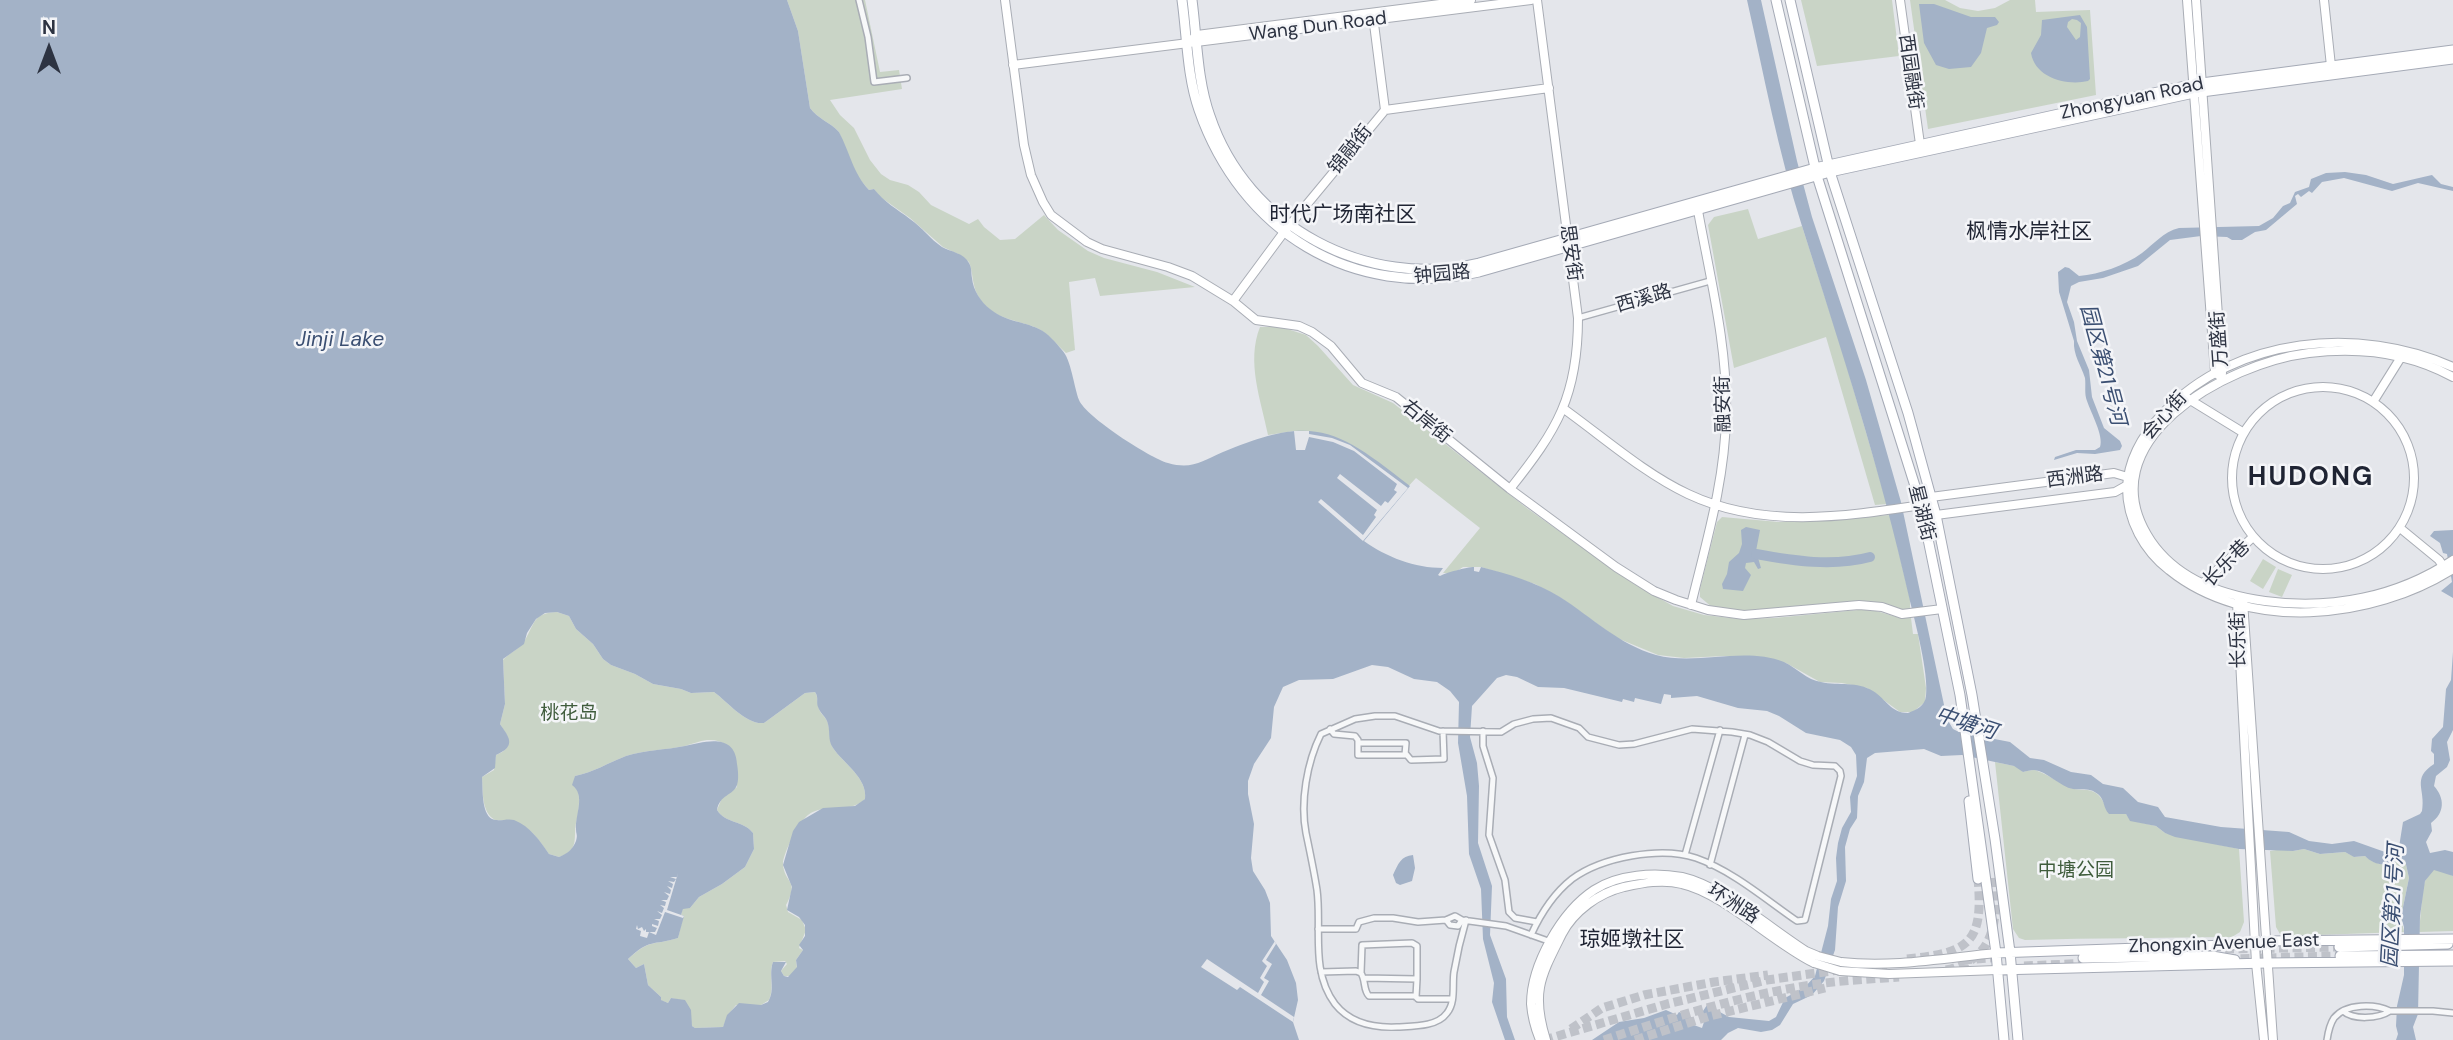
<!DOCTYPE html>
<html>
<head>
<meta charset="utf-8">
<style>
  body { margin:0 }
  #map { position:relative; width:2453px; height:1040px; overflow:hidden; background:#e4e6eb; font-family:"DM Sans",sans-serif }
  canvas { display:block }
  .north { position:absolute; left:14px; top:14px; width:70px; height:70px; -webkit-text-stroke:5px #f4f5f8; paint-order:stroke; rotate:0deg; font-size:19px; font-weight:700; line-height:28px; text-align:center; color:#2d3342 }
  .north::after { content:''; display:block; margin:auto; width:24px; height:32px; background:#2d3342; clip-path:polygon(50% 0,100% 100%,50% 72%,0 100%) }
</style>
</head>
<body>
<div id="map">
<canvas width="2453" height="1040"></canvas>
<div class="north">N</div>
</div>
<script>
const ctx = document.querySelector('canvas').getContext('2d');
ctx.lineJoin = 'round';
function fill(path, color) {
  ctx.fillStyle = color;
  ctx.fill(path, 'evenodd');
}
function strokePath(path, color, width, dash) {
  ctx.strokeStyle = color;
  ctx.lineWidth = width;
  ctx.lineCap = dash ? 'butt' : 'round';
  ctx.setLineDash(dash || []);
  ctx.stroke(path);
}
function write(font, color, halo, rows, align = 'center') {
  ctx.font = font + ' "DM Sans","Noto Sans SC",sans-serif';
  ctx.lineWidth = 5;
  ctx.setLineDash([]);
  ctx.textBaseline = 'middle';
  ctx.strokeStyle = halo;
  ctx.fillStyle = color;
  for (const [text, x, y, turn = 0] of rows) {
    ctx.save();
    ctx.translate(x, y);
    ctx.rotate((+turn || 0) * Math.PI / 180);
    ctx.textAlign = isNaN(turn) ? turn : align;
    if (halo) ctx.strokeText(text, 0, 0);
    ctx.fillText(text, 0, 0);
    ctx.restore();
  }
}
const green = new Path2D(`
  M787,0h78l15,72 19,-2 3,19 -72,11 10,15 14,13 16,32 11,14 9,6 18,5 11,7 12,13 38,19 9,-5 6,8 16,13 15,-1 29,-24 14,15 30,21 16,7 53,14 38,15 -95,9 -5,-18 -26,4 6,68 -9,3c-9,-8 -18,-20 -29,-25 -24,-10 -46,-8 -60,-34 -5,-11 -4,-22 -8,-32l-11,-8 -15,-7 -33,-29 -31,-22 -5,-7 -5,1 -13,-15 -17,-43c-9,-10 -21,-13 -29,-24l-12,-77z
  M1801,0h91l7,56 -82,10z
  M1910,0h35l15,8 18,3 17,-3 15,-8h25l1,12 54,-2 6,85 -168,34z
  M1748,209l10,30 44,-13 40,124 45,154 -12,1 -49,-168 -92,31 -26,-143 6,-8z
  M1260,327h21l25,8 12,11 35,39 40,18 135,106 106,75 39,22 31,9 36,4 34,-1 84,-8h15l27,8h11l2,16h5l8,54 -1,14 -12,10h-13l-33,-24 -25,-5 -22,-1 -34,-19 -13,-3 -49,-4 -40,2 -26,-3 -41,-17 -56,-40 -26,-14 -54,-17h-18l-9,6h-11l37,-45 -64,-50 -11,12 -111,-59 -26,4c-7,-35 -22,-73 -8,-108z
  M1890,515l20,84v11c-14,2 -26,-7 -40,-8l-124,10 -33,-4 -13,-11v-8l17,-67 5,-5 57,5z
  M2263,559l13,8 -13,22 -13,-8z
  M2278,569l14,6 -10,22 -13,-5z
  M557,612l12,4 7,13 17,15 10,15 8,6 24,9 18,10 28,5 10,4 23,-1c14,10 32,33 50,31l41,-30 10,-1c4,6 1,13 6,21 2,3 5,5 6,8 4,9 1,18 6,27 10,15 35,30 32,51 -16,16 -40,3 -57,16 -8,6 -26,40 -25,49 1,19 17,16 3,41l2,7 14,8 4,10 -7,18 4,2 -7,10 1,8 -7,8h-6l-3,-5 6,-7 -2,-3 -12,1c-5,13 2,25 -4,38l-8,5h-25l-8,10 -5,12 -28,1 -3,-2 -7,-25 -14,-3 -3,5 -8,-3 1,-3 -13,-12 -4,-21 -8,4 -8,-9c23,-21 25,-13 50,-21l5,-21 -2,-2 2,-7h7l9,-11 23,-13 23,-17 9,-18 -1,-16c-10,-13 -27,-9 -36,-23l5,-12 15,-11c1,-22 -1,-49 -30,-47 -8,1 -15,4 -22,6 -19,4 -40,4 -59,10 -18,7 -32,16 -51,20l-1,10 4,3c2,11 1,23 -2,34 -3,15 4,27 -17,34l-10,-3c-17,-24 -23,-33 -54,-34 -14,-8 -12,-29 -13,-43l12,-7 2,-15c20,-8 12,-18 4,-31l5,-20 -2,-44c6,-7 18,-12 22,-20 10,-17 8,-27 32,-28z
  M1995,762l24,5 4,5c3,-1 7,-2 11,-2 8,1 27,14 35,17 9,5 17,0 27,6 8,6 8,14 17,21h13l4,6 26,6 9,7 74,16 5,73 -4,10 -8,5c-69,1 -138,1 -207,3l-6,-2 -6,-9z
  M2283,849l10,2 11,-2 16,5 25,-2 10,5 10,-1c10,9 22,11 35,3l5,1 4,18 -8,39 3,15 -117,4 -7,-2 -4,-7 -6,-76z
  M2438,869l15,7v55l-34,1 4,-44 2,-7 7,-11z`);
const water = new Path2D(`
  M0,0h787l11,31 12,77c8,11 20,14 29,24 11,21 14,41 30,58l5,-1c10,13 23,20 36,30 12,8 20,20 32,28 9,5 22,6 27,16 3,5 2,10 3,15 1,12 9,24 18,31 16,13 33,12 49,20 9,4 17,14 23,21 9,9 12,37 17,50 7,17 71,58 89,63 24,7 34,-2 55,-11 91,-38 113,-24 187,34l-46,55c22,16 51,27 79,27l-5,7 2,1c5,-3 27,-9 34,-9v4l5,1 2,-5c27,7 55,15 79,30 33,21 58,47 96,58 41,11 87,-9 128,7 13,6 23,18 37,20 18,4 36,-1 52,9 13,8 18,22 35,22 8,-3 17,-7 18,-17 3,-23 -11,-74 -17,-99 -28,-126 -68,-248 -107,-371 -24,-74 -38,-151 -55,-226h14l36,161 15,56 54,163 35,122 46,217 6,10 6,3 51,10 20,16 14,2 27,12 20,3 12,9 20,4 15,14 20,5 7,10 56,10 68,5 20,9 23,3 22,-3 31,11 8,-1 6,-4 4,-25 17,-8 2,-3c4,-22 -11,-32 12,-47v-10l-3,-3 1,-12 11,-12 3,-38 5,-9 2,-28v78l-6,12 3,18 -3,7 -11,9 -2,10c11,12 11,27 -3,37l1,8 -6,11 4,11 15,-3 8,2v24l-19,-6 -9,11 -5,35 -2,98 -5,13 3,13h-20l2,-6 -2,-8 1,-20 7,-31v-48l-3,-10 8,-39 -4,-18 -5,-1c-13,8 -25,7 -35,-3l-11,1 -9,-5 -25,2 -16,-5 -11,2 -54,-2 -64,-12 -10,-4 -9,-7 -26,-5 -4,-7h-17c-6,-6 -4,-13 -10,-19 -9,-8 -16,-5 -26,-6 -13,-2 -26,-18 -39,-19 -4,0 -7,1 -11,2l-9,-6 -52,-11 -21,1 -17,-7 -49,4 -8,5 -3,24 -6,14 -1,22 -7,11 -5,18 1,34 -8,26 -3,43 -11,31 -12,14 -19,9 -13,21 -8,5 -11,2 -23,-4 -10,5 -7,7h-129l27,-18 25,-4 22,-8 11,5 2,-3 14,6 -2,6 11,4 4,-12 -5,-2 6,-9 22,12 40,4 7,-4 9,-19 20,-11 10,-11 13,-50 3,-27 6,-18 -1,-23 2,-15 4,-15 9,-16 -1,-15 7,-21 -1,-21 -5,-8 -11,-7 -34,-7 -27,-17 -12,-5 -29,-3 -41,-12 -26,2v-3l-7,-1 -3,10 -26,-6 -1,4 -11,-3 -1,3 -58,-14 -26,-1 -21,-10 -11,-2 -9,3 -25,28 -2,31 7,26 2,23 -1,57 14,43 -2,49 16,44 1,38 8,23h-10l-13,-38 2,-19 -11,-44 -2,-50 -12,-35 -2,-58 -9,-53 1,-41 -9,-11 -13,-9 -23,-3 -26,-12 -16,-2 -39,14 -34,1 -16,7 -9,20 -3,31 -17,26 -6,17v13l6,30 -3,34 2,13 12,19 5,13 1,33 16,24 9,23 2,17 -5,22 6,18h-1299zM557,612l12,4 7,13 17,15 10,15 8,6 24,9 18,10 28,5 10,4 23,-1c14,10 32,33 50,31l41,-30 10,-1c4,6 1,9 3,15 2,6 7,9 9,14 4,10 0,18 6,27 10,15 35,30 32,51l-10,7 -32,2 -24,14 -6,9 -10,34 9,22 -5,23 12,7 6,8v11l-6,9 4,5 -7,10 1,7 -9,10 -4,-1 -3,-5 5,-9h-13c-5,14 3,27 -5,40l-7,3 -22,-2 -12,12 -4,12 -28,1 -3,-2 -1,-16 -6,-10 -14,-2 -3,5 -7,-3v-3l-13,-12 -4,-21 -8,4 -8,-9c22,-21 25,-13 50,-21l6,-22 -3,-1 2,-6 7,-1 9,-11 23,-13 23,-17 9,-18 -1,-16c-10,-13 -27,-9 -36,-23 3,-16 16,-14 20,-25 2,-5 1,-16 0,-21 -2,-32 -33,-22 -52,-18 -20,4 -40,4 -59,10 -18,7 -32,16 -51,20l-3,9c14,10 3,30 4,44 0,6 2,5 0,12 -3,8 -9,13 -17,16l-10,-3c-9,-13 -19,-28 -35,-34 -7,-2 -15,2 -22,-1 -11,-6 -9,-31 -10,-42l13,-9 1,-13c21,-9 13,-18 4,-31l5,-20 -2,-45 21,-15 3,-11 9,-14 9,-6z
  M1919,4h15l37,13h24l4,5 -2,3 -10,3 -6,25 -10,14 -22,2 -13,-4 -12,-22z
  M2080,15l7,12 3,52 -2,2c-21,5 -53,-3 -57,-28l10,-18 1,-15zM2072,19l5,1 4,3 -1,14 -4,3 -9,-13 1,-5z
  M2345,172l21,3 27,9 39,-9 9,9 12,3v4l-35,-8 -26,8 -48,-13 -22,4 -10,11 -3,-2 -8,6 -3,-3 -3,2 2,8 -31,26 -11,2 -13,8h-10l-5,-3 -26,-1 -31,4 -32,26 -35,12 -24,4 -8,4 -4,16 7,20 3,19 12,29 3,27 12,31 16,13 2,5 -2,4 -25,4 -18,-1 -23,7 1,-3 21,-7h19l5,-3c4,-11 -9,-34 -13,-46 -3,-7 -1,-15 -2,-23 -4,-13 -12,-23 -11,-37l-15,-49 -1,-20 7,-5 4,1 10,8c21,-2 45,-10 63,-23 12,-9 21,-21 37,-25l80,-2 14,-8 10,-12 7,-3 5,-11 14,-5 2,-8 15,-6z
  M1746,527l14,3 -4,21 5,17 -3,1 -4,-7 -8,1 -1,5 6,7 -8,16 -20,-2 -1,-5 5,-10 2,-12 10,-9 3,-9 -1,-14z
  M2453,530v68l-12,-7 11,-9 -5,-28 -4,-1 -3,-10 -10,-7 4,-5z
  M1413,855l2,13 -3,13 -12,4 -4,-2 -3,-8c5,-11 8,-19 20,-20z`);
const pier = new Path2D(`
  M1294,431h15v3l23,4 18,7 58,43 -45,53 -45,-39 3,-3 42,36 13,-18 -2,-2 3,-5 -40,-32 3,-4 41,32 4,-5 3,2 9,-11 -3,-2 3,-6 -43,-33 -21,-9 -24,-5 -4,13h-9z
  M678,873l-11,37 17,6 -1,2 -18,-6 -9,23 -7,-3 -2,6 -7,-2 1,-5 -5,-2 1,-4 1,4 4,-2 2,4 2,-2v3h9l2,-4 -5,-2v-2l6,2 1,-5 -5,-2h6l2,-4 -5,-4 5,2 2,-5 -4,-3 5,1 1,-4 -5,-2h6l2,-4 -5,-4 6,2 1,-4 -4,-4 5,2 1,-4 -5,-3 6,1 2,-3 -6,-2h7z
  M1275,941l1,3 -10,16 6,4 -8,14 5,3 -8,14 33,22 -1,5 -53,-35 -3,3 -36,-23 6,-8 51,34 6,-11 -4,-4 7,-12 -5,-5z`);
const river = new Path2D(`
  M1756,554c38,7 77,13 114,3`);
const primaryTunnel = new Path2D(`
  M2225,949l114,-2
  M1907,959c61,-6 77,-15 71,-80
  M2227,959l113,-3
  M1963,960l39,-3
  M2024,966l116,-5
  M1855,969l32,-2
  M1946,970c51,-11 51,-50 49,-93
  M1571,1029l31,-21 42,-13 70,-13 54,-7
  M1544,1040l123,-36 100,-24 71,-10
  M1604,1040c70,-23 141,-46 214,-56 27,-4 54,-5 81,-7
  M1635,1040l75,-24 115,-28`);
const street = new Path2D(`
  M859,0l9,37 6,45 33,-4
  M1578,318l132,-37
  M1330,729l4,5 21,2 3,4v15h47l1,-12h-48
  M1483,731v15l10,32 -4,57 16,45 4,32 6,6 22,4
  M1406,754l5,6 33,-1 -1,-28
  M1685,855l35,-125
  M1710,865l35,-130
  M1446,920l4,5 8,1 4,-6
  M1466,920c-5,17 -9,34 -12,52 -2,13 2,30 -7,41 -10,14 -34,13 -50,14 -23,1 -47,-4 -62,-23 -25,-33 -13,-76 -18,-114 -3,-19 -7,-38 -11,-57 -6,-31 1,-71 15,-99l34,-15 20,-3h20l44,15 62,1 13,-8 19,-5 18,-1 28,10 9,9 31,8 15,-1 58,-15 40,3 18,3 18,7 32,19 13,4 22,1 5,5 1,5 -36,144 -8,1c-32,-22 -64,-50 -101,-63 -35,-12 -94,-1 -124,21 -19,15 -31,34 -41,56
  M1318,929h38l3,-7 15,-4h19l25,4 28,-2 9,-4 7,4 44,6 45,16
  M1321,972l35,-1 5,2c5,8 2,17 8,23h46l3,3h34
  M1361,973l1,-28 50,-2 5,3v33
  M1364,978l53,1 -1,18
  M2390,1011h43l20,2
  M2327,1040c1,-7 3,-16 7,-22 12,-15 41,-14 56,-7 -12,8 -37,9 -47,0`);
const secondary = new Path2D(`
  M1005,0l19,145 7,30 12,27 8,13 36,27 15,7 66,18 24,9 41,25 23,19 43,6 13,6 19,14 31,37 34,14 114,92 106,78 38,24 22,9 32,10 36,5 115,-10 23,2 20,7 40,-5
  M1900,0l20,144
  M2187,0l28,372 3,3
  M2196,0l26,373
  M2324,0l7,66
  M1373,16l12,94
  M1191,40l6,-5 274,-35
  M1013,65l518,-65
  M1233,301l51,-69 101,-122 164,-22
  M2453,367c-94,-42 -217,-31 -290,46 -19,20 -35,46 -36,75 0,32 17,63 42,82 78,63 203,50 284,-1
  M2453,377c-44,-24 -95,-30 -144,-24 -82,10 -225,88 -158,188 26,38 71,54 114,60 66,9 132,-4 188,-41
  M2232 478a91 91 0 1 1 182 0a91 91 0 1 1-182 0Z
  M2187,398l57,35
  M2373,402l30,-48
  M1564,409c39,28 81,65 124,85 74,35 155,23 233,11l10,-8 183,-24 17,5
  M1510,489c47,-59 68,-93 68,-171l-41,-318
  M1921,505l15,10 179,-23 16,-9
  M2400,528l39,32 7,11
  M2201,588l2,-5 50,-46
  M2243,601l30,439
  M2237,603l19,360 8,77
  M1691,605c15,-62 34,-124 35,-189 2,-71 -17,-142 -29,-211
  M1841,962c51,6 104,-4 155,-9
  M1840,971l49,3 108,-4
  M1540,1040c-5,-12 -8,-23 -9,-36 0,-40 31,-93 63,-114 24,-16 61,-18 88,-13 40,9 88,51 124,74l12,5
  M1546,1040c-15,-48 -5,-64 16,-106 12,-23 37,-41 62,-47 19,-4 38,-8 58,-3 41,9 91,59 132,79`);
const primary = new Path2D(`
  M1182,0c5,36 5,76 17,110 42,121 153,191 280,162l351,-100 364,-79 259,-34
  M1192,0c5,38 5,80 18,116 37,111 157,174 269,147l336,-95 379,-84 259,-34
  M1776,0l41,176 104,329 39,190 36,258 8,87
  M1790,0l40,172 78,241 28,102 36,180 23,144 15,113 8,88
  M1969,801l9,78
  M2339,947l109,-3
  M1996,953l259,-9 10,-3 188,-2
  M2340,956l113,-1
  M2083,958l129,-2 23,4
  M1997,970l270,-7 186,-2`);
const secondaryBridge = new Path2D(`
  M1818,956l23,6
  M1814,963l26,8`);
const streetNames = [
  ["Wang Dun Road",1318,27,-7],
  ["西园融街",1910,72,82],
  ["Zhongyuan Road",2132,99,-12],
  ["锦融街",1351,150,-51],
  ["思安街",1570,253,82],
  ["钟园路",1442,275,-5],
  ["西溪路",1644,299,-16],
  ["万盛街",2220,339,-94],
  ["融安街",1724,404,-91],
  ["会心街",2165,416,-48],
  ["右岸街",1426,422,39],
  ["西洲路",2075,478,-7],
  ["星湖街",1921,513,76],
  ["长乐巷",2227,564,-45],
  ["长乐街",2239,640,-91],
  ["环洲路",1733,904,33],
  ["Zhongxin Avenue East",2224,944,-2]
];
const parkNames = [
  ["桃花岛",569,714],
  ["中塘公园",2076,871]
];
const neighbourhoodNames = [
  ["时代广场南社区",1343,215],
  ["枫情水岸社区",2029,232],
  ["琼姬墩社区",1632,940]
];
const waterNames = [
  ["Jinji Lake",340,340],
  ["园区第21号河",2102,365,75],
  ["中塘河",1966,724,18],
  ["园区第21号河",2394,906,-87]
];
const districtNames = [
  ["HUDONG",2311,478]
];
fill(green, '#c9d4c6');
fill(water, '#a3b2c7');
fill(pier, '#e4e6eb');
strokePath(river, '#a3b2c7', 10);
strokePath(primaryTunnel, '#bfc2c9', 9, [9, 4.5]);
strokePath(street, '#a9adb5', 8);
strokePath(secondary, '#a9adb5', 10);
strokePath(primary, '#a5aab6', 11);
strokePath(street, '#f7f8f9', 5);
strokePath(secondary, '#fff', 8);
strokePath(primary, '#fff', 9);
strokePath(secondaryBridge, '#a9adb5', 10, []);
strokePath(secondaryBridge, '#fff', 8);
write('19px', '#2d3342', '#f4f5f8', streetNames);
write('19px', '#3f5c3c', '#f4f5f8', parkNames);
write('21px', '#1f2433', '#f4f5f8', neighbourhoodNames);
write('italic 21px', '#3b4f72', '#f4f5f8', waterNames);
ctx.letterSpacing = '2px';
write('bold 26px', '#1f2433', '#f4f5f8', districtNames);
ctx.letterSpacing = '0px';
</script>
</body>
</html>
